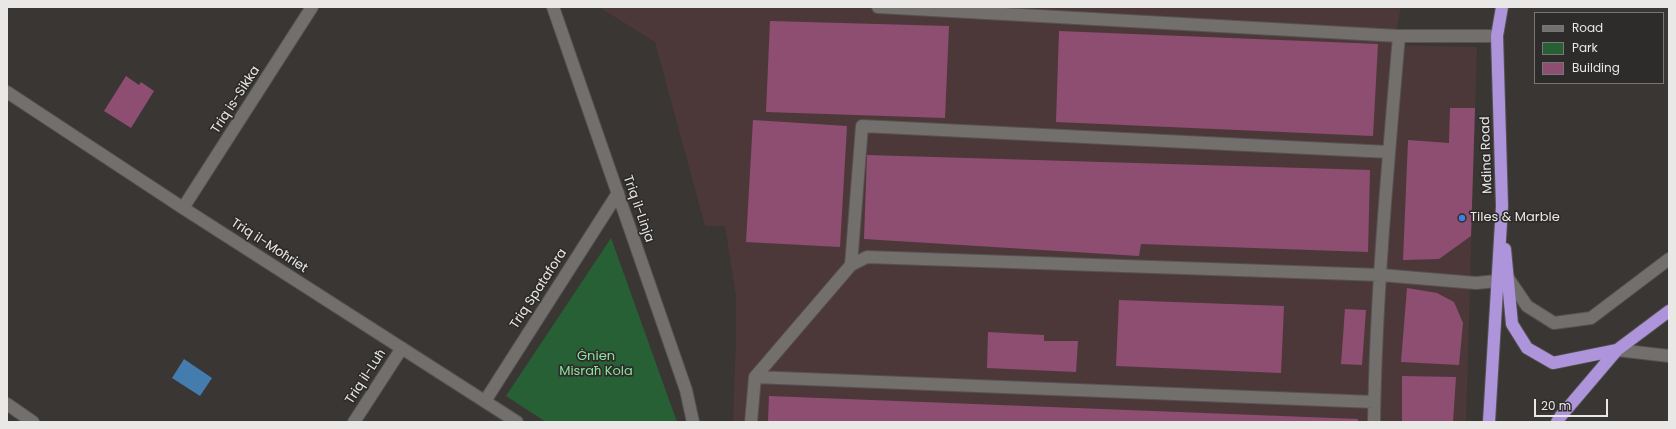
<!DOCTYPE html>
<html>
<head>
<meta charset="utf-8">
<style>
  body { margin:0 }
  #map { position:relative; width:1676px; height:429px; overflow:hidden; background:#393634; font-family:Poppins,sans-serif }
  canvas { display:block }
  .frame { position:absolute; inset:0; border:8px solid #e9e8e6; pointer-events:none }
  .legend { position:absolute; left:1534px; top:12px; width:130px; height:72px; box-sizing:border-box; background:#2e2c2a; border:1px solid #797775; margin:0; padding:5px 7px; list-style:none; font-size:12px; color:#e9e8e6 }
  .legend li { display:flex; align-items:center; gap:8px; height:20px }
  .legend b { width:20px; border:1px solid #797775 }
  .scale { position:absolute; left:1534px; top:399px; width:74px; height:18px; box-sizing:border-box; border:2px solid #e9e8e6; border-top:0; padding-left:5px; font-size:12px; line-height:14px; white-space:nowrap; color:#e9e8e6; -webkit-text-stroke:3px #2e2c2a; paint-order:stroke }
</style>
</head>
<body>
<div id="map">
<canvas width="1676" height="429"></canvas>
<div class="frame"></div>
<ul class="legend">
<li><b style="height:5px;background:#726f6d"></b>Road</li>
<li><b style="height:11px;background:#286036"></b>Park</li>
<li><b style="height:11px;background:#8e4e72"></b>Building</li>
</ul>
<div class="scale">20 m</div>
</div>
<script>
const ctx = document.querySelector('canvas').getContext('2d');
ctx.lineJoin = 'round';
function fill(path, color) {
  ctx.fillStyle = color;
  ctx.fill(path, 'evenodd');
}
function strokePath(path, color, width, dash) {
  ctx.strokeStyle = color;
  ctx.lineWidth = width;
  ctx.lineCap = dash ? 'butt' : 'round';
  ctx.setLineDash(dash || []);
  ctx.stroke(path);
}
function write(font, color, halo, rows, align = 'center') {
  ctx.font = font + ' Poppins,sans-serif';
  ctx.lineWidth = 3.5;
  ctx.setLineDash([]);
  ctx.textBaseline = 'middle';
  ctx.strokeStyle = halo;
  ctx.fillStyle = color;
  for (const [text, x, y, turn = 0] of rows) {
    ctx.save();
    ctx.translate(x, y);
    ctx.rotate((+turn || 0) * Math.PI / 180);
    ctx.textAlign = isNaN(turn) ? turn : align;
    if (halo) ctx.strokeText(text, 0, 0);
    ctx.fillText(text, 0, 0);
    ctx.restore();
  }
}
const industrial = new Path2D(`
  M599,7h802l-8,38 84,2 -11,375h-733l3,-82v-44l-11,-70h-20l-50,-184z`);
const green = new Path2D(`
  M611,238l66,184h-131l-40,-26z`);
const water = new Path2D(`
  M184,359l28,19 -12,18 -28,-18z`);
const building = new Path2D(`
  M770,21l179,5 -4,92 -179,-6z
  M1059,31l319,13 -5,92 -317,-14z
  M126,76l13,9 2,-3 13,9 -23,37 -27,-17z
  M1450,108h25l-4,128 -32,23 -36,1 5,-120 41,3z
  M753,120l94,6 -7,121 -94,-5z
  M867,155l503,15 -2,82 -227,-8 -2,12 -275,-17z
  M1407,288l30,5 17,9 9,21 -4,42 -58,-3z
  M1119,300l165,6 -3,67 -165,-7z
  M1345,309l21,1 -4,55 -21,-1z
  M988,332l56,3v6h34l-2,31 -89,-4z
  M1402,376l54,1 -3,45h-51z
  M769,396l589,23v3h-590z`);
const minor = new Path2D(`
  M553,7l133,383 7,32
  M878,7l521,29
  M7,92l176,116 334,214
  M183,208l129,-201
  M851,265l11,-139 527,26
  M1508,278l19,28 27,17 37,-5 78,-59
  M1617,350l52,6
  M755,377l96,-112 16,-8 514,18 95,8 21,-2
  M485,401l133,-208
  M7,404l26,18
  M354,422l48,-74
  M751,422l4,-45 619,25
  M1374,422c2,-129 14,-258 25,-386h98`);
const highway = new Path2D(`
  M1505,249l7,75 15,24 26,15 64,-13
  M1489,422l13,-216 -5,-170 5,-29
  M1557,422l3,-5 57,-67 52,-39`);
const markers = [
  [1462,218,4,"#3f7fe0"]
];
const streetNames = [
  ["Triq is-Sikka",236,100,-57],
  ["Mdina Road",1487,155,-92],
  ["Triq il-Linja",638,209,71],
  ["Triq il-Moħriet",269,246,33],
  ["Triq Spatafora",539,289,-57],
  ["Triq il-Luħ",366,377,-57]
];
const poiNames = [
  ["Tiles & Marble",1470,218]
];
const parkNames = [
  ["Ġnien",596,357],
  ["Misraħ Kola",596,372]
];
fill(industrial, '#4d3839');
fill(green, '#286036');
fill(water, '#457cae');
fill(building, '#8e4e72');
strokePath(minor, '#545351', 14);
strokePath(highway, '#545351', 14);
strokePath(minor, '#726f6d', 12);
strokePath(highway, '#ae94db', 12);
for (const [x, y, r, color] of markers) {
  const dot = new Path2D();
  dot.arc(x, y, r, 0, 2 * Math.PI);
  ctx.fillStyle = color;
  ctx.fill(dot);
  strokePath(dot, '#2e2c2a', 1.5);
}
write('13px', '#e9e8e6', '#2e2c2a', streetNames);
write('13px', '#e9e8e6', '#2e2c2a', poiNames, 'left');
write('13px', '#8ce39e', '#2e2c2a', parkNames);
</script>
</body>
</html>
